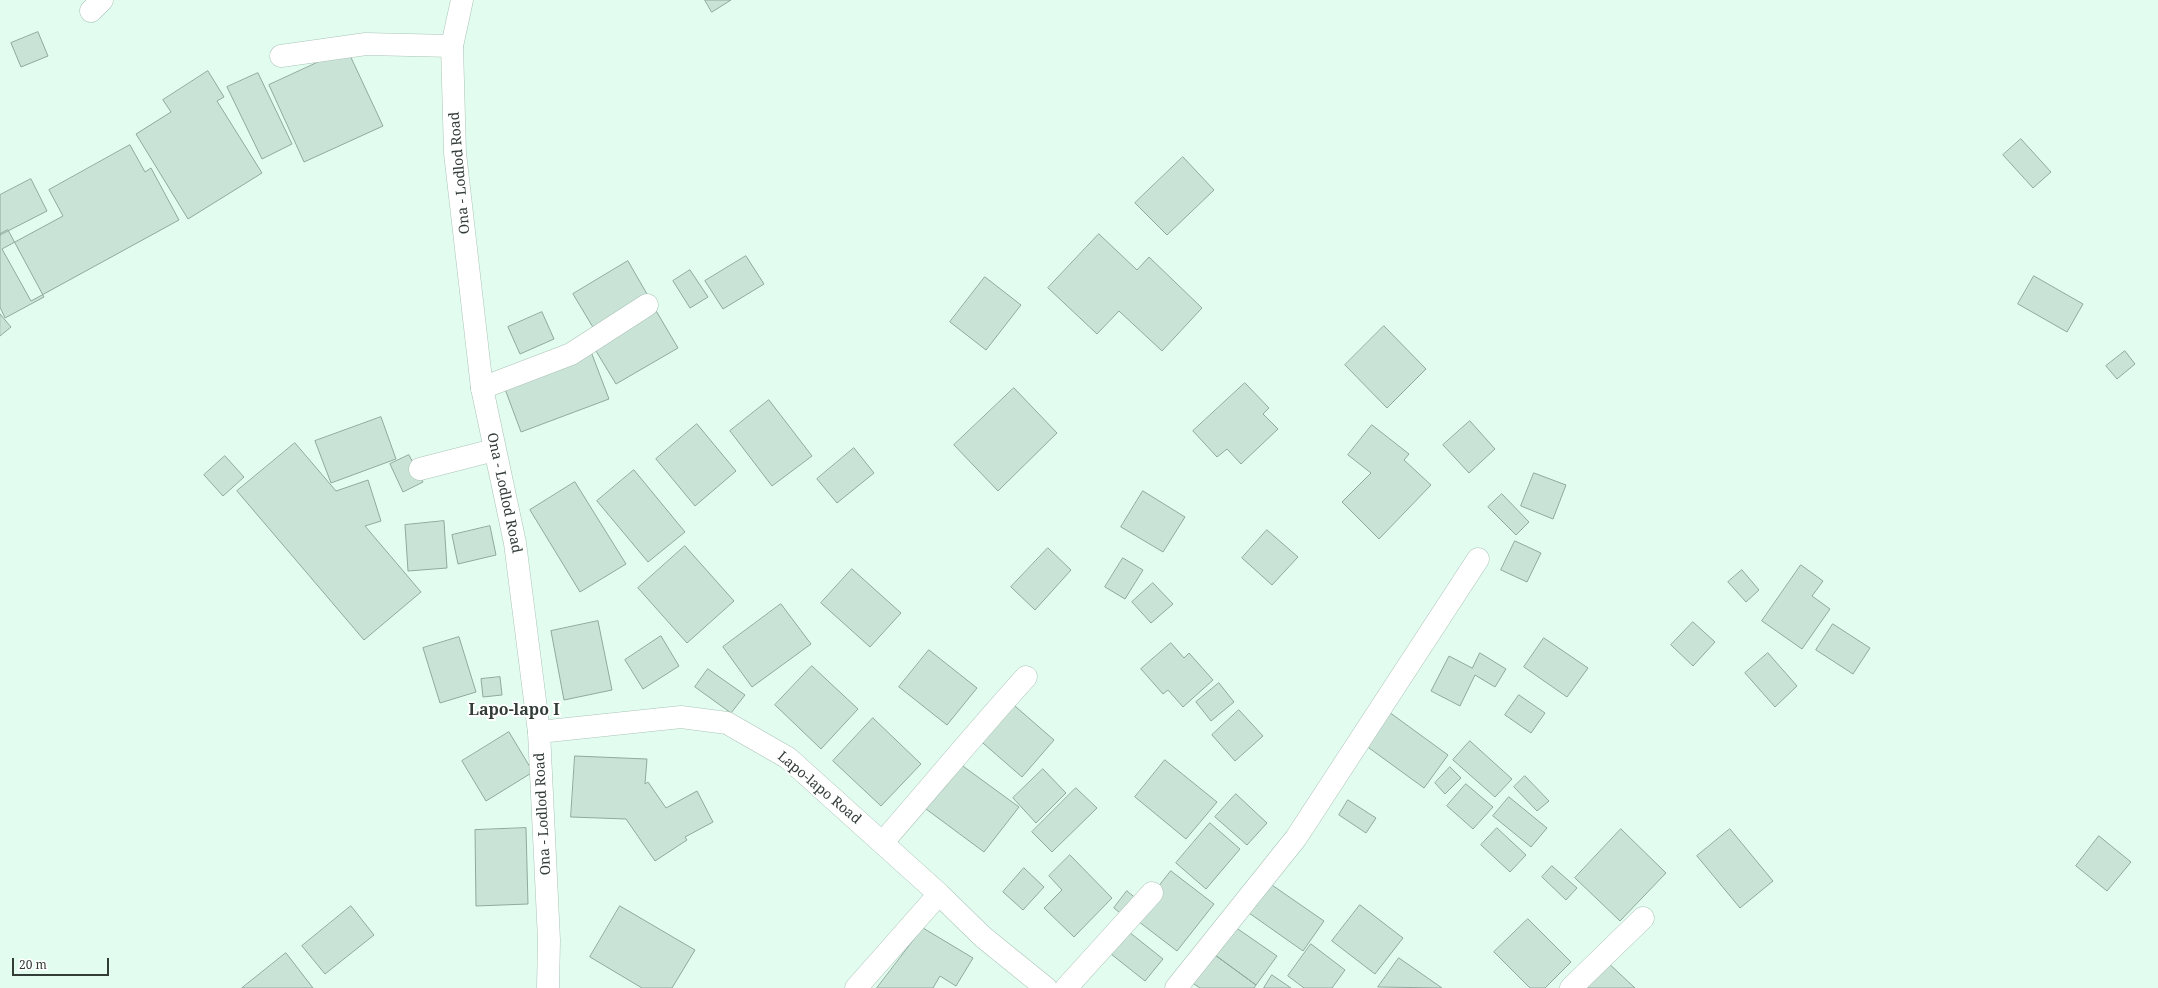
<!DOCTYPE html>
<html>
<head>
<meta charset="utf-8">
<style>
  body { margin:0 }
  #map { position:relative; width:2158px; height:988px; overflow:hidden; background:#e2fdf0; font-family:"Noto Serif",serif }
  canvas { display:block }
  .scale { position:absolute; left:12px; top:958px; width:97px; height:18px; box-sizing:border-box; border:2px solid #333d38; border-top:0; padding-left:5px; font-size:12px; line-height:14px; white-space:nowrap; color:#333d38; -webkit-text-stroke:3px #fff; paint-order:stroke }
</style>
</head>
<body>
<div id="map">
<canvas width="2158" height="988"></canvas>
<div class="scale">20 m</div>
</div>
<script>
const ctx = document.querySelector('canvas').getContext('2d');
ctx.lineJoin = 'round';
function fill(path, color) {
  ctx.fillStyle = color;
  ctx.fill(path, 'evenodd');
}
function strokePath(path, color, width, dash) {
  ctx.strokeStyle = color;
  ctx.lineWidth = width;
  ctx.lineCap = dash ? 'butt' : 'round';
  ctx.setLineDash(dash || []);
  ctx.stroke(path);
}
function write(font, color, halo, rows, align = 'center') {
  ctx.font = font + ' "Noto Serif",serif';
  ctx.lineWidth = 4;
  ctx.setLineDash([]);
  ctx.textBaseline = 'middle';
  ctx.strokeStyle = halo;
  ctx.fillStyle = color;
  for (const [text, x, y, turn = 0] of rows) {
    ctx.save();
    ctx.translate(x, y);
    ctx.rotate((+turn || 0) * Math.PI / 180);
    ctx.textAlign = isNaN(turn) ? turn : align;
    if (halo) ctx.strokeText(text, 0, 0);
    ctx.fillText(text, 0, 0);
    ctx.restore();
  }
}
const building = new Path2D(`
  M705,0h26l-19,12z
  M38,32l10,24 -27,11 -10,-24z
  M347,49l36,77 -79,36 -35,-77z
  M208,71l16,26 -7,4 45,72 -74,46 -52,-85 35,-22 -8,-12z
  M258,73l34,71 -30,15 -35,-72z
  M2021,139l30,33 -18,16 -30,-33z
  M130,145l15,27 6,-4 28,52 -148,81 -29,-52 61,-33 -14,-26z
  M1183,157l31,33 -47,45 -32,-32z
  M31,179l16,32 -47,24v-40z
  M8,230l36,67 -39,21 -5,-11v-73z
  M1099,234l38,36 12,-13 53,51 -40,43 -43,-40 -22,23 -49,-46z
  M746,256l18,28 -41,25 -18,-28z
  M628,261l23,40 -54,33 -24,-40z
  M690,270l18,27 -18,11 -17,-27z
  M2034,276l49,28 -16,28 -49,-28z
  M985,277l36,28 -35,45 -36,-28z
  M655,309l23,39 -62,36 -23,-38z
  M542,312l12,27 -34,15 -12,-27z
  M0,314l11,13 -11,9z
  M1384,326l42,43 -39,39 -42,-43z
  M590,349l19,50 -88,33 -19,-51z
  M2125,351l10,13 -18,15 -11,-13z
  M1245,383l24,25 -6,6 15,15 -37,35 -14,-15 -10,8 -24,-26z
  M1014,388l43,45 -59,58 -44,-46z
  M769,400l43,56 -40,30 -42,-55z
  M381,417l15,42 -65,24 -16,-42z
  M1470,421l25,28 -26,24 -26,-28z
  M697,424l39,47 -41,35 -39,-47z
  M1372,425l37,29 -5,6 27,25 -52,54 -37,-37 29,-29 -23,-18z
  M295,443l41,48 32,-11 13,41 -16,5 56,66 -57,48 -127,-149z
  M854,448l20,25 -37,30 -20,-24z
  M409,455l14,27 -20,10 -13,-28z
  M225,456l19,21 -21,19 -19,-21z
  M634,470l51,62 -37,30 -51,-61z
  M1534,473l32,12 -13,34 -32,-13z
  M575,482l51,82 -46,28 -50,-82z
  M1143,491l42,26 -22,35 -42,-25z
  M1502,494l27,28 -13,13 -28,-28z
  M444,521l3,47 -39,3 -3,-46z
  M490,526l6,29 -38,9 -6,-29z
  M1267,530l31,27 -26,28 -30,-27z
  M1515,541l26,12 -14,29 -26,-12z
  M685,546l49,55 -47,42 -49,-55z
  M1048,548l23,22 -36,40 -24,-23z
  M1123,558l20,12 -18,29 -20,-12z
  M1801,565l22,16 -11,15 18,13 -28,40 -40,-28z
  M852,569l49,44 -31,34 -49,-44z
  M1742,570l17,20 -13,12 -18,-20z
  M1153,583l20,21 -22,19 -19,-21z
  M781,604l30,40 -59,43 -29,-40z
  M598,621l14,69 -48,10 -13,-69z
  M1693,622l22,20 -22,24 -22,-21z
  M1833,624l37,24 -17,26 -37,-24z
  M661,636l18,30 -36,23 -18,-29z
  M459,637l17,55 -36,11 -17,-55z
  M1544,638l44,30 -21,29 -43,-30z
  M1171,643l13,15 5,-5 24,27 -30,27 -15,-17 -5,4 -22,-25z
  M929,650l48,38 -30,37 -48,-38z
  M1480,653l26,16 -11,18 -20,-12 -15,31 -29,-15 18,-35 23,12z
  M1768,653l29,33 -22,21 -30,-34z
  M812,666l46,43 -37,40 -46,-44z
  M708,669l37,26 -14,18 -36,-26z
  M500,677l2,18 -19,2 -2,-18z
  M1219,683l15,19 -23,19 -15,-19z
  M1519,695l26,18 -14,20 -26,-18z
  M1008,700l46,40 -32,37 -46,-40z
  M1239,710l24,26 -28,25 -23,-26z
  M1389,712l59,43 -24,33 -59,-43z
  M873,718l48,46 -40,42 -48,-45z
  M509,732l24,40 -47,29 -24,-40z
  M1470,741l42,38 -17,18 -42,-37z
  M575,756l72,3 -2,25 3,-2 18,26 31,-17 16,31 -28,15 2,3 -32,21 -29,-42 -55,-2z
  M1165,760l52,42 -31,37 -51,-42z
  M956,761l63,46 -35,45 -62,-46z
  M1450,767l11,11 -16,16 -10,-11z
  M1043,769l23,24 -30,30 -23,-25z
  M1525,776l24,25 -12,10 -23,-24z
  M1466,784l27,23 -20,22 -26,-23z
  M1076,788l21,20 -45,44 -20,-20z
  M1236,794l31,29 -20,22 -32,-28z
  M1509,797l38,31 -16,19 -38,-31z
  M1348,800l28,18 -10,15 -27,-18z
  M1210,823l30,26 -34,40 -30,-26z
  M526,828l2,76 -52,2 -1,-76z
  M1497,828l29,27 -16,17 -29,-27z
  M1621,829l45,44 -46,48 -45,-43z
  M1730,829l43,52 -33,27 -43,-52z
  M2099,836l32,26 -24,29 -31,-25z
  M1070,855l42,43 -38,39 -30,-29 18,-18 -13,-14z
  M1552,866l25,22 -11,12 -24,-23z
  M1024,868l20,19 -21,23 -20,-18z
  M1171,871l43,33 -37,47 -43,-33z
  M1269,883l55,38 -21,30 -54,-38z
  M1127,891l11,9 -13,17 -11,-9z
  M1360,905l43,33 -28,36 -43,-33z
  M351,906l23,29 -49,39 -23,-28z
  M620,906l75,44 -23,38h-30l-52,-31z
  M1528,919l43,43 -26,26h-15l-36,-36z
  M1235,927l42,29 -21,29 -41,-30z
  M923,928l50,30 -17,28 -16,-10 -7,12h-56z
  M1124,928l39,31 -18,22 -39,-31z
  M1311,944l34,26 -13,18h-28l-16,-12z
  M286,953l27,35h-71z
  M1215,955l41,30 -2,3h-54l-6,-4z
  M1399,958l43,30 -64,-1z
  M1605,960l30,28h-56z
  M1272,975l19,13h-27z`);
const minor = new Path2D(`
  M91,11l11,-11
  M281,56l85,-12 86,2
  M482,388l89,-34 76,-49
  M420,469l74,-19
  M539,732l142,-15 46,6 61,35 151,136 44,43 63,51
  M883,842c48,-55 94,-111 143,-165
  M856,988l83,-94
  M1066,988l86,-95
  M1176,988l120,-150 182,-279
  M1571,988l72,-70`);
const major = new Path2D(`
  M462,0l-10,46 3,107 27,235 33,155 24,189 10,208 -1,48`);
const streetNames = [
  ["Ona - Lodlod Road",460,173,-95],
  ["Ona - Lodlod Road",504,493,78],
  ["Lapo-lapo Road",819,788,40],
  ["Ona - Lodlod Road",543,814,-93]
];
const quarterNames = [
  ["Lapo-lapo I",514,710]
];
fill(building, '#c9e3d7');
strokePath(building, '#90a99e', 1);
strokePath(minor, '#aac3b7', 23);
strokePath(major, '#aac3b7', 23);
strokePath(minor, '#fff', 22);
strokePath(major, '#fff', 22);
write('14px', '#333d38', '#fff', streetNames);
write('bold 16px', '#333d38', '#fff', quarterNames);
</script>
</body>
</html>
